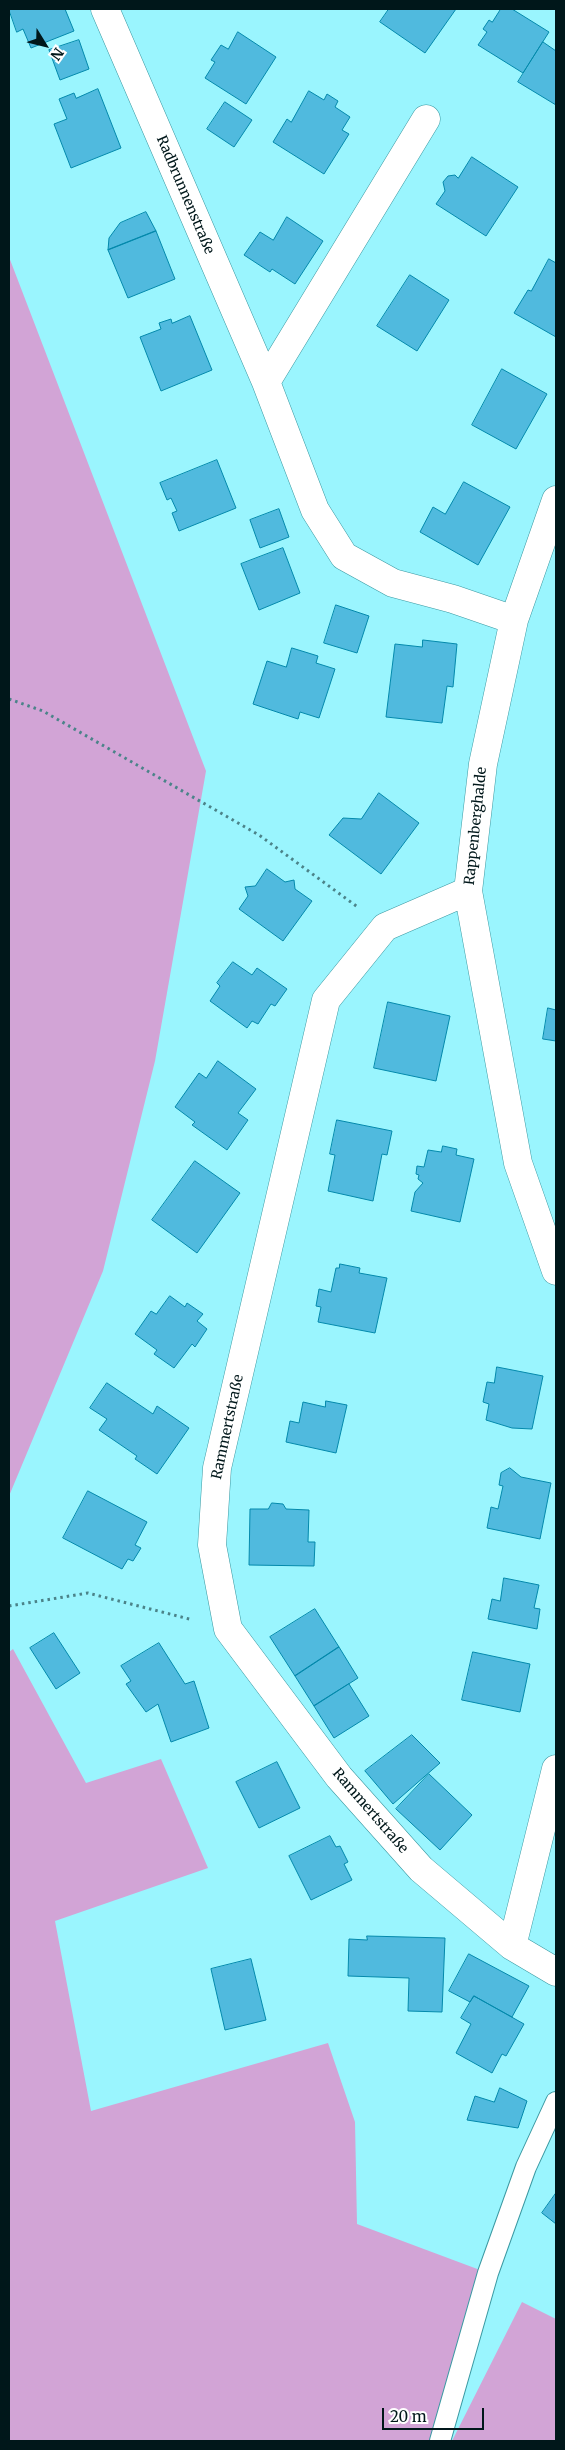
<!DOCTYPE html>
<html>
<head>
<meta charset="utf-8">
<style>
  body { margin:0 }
  #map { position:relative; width:565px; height:2450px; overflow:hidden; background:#9af5fe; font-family:Merriweather,serif }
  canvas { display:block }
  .frame { position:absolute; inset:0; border:10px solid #00171a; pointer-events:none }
  .north { position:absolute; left:20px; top:20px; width:50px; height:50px; -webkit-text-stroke:4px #fff; paint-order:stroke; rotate:126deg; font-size:14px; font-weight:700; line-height:20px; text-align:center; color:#00171a }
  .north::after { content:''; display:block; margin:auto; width:18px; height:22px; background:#00171a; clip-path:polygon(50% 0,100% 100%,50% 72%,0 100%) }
  .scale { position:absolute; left:382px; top:2408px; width:102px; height:22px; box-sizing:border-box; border:2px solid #00171a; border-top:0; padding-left:6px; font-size:15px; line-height:18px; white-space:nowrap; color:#00171a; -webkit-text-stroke:4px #fff; paint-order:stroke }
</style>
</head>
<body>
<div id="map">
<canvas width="565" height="2450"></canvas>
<div class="frame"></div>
<div class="north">N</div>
<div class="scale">20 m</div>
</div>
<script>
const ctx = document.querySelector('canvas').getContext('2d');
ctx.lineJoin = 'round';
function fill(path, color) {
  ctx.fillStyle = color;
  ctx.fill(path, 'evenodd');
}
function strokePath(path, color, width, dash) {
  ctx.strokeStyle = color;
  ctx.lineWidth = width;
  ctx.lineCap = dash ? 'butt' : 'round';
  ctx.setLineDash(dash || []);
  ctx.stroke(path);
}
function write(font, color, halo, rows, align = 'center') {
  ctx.font = font + ' Merriweather,serif';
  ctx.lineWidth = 4;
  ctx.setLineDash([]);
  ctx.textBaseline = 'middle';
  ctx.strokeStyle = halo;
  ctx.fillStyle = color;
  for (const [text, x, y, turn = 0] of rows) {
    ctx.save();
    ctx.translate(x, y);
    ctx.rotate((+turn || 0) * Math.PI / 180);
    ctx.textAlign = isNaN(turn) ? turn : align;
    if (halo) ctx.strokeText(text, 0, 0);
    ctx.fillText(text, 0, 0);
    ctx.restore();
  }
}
const green = new Path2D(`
  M9,257l197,514 -51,290 -52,210 -94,225z
  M13,1649l73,134 75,-24 47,109 -153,53 36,190 237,-68 27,79 2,102 131,49 -48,168h-431v-789z
  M522,2302l34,17v122h-104z`);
const building = new Path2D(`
  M9,9h56l9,22 -43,17 -8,-19 -6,3z
  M389,9h67l-31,44 -45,-31z
  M501,9h11l37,23 -26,41 -45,-28 9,-13 -4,-3 6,-9 3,2z
  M238,32l38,25 -30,47 -41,-26 10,-16 -4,-2 10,-15 7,4z
  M79,40l10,29 -29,11 -11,-30z
  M543,42l13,9v54l-38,-23z
  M98,89l23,59 -50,20 -17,-44 13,-5 -8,-20 15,-6 2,5z
  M309,91l15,9 3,-6 11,7 -3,6 15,10 -8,13 7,4 -25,40 -51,-32 14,-23 4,3z
  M225,102l27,18 -18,27 -27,-18z
  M472,157l46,30 -32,49 -50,-32 9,-13 -2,-9 5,-6 7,-1 3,3z
  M146,212l10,19 -48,19 1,-12 11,-15z
  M287,217l36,24 -28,43 -23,-15 -2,3 -26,-17 16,-23 13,8z
  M156,231l19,48 -47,19 -20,-48z
  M549,259l7,4v74l-42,-24 14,-23 3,1z
  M410,275l39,25 -32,51 -40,-25z
  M190,316l22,54 -51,21 -21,-54 21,-8 -2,-6 12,-4 1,4z
  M502,369l45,25 -31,55 -44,-24z
  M217,460l19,48 -57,23 -7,-18 5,-2 -6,-13 -4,2 -7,-17z
  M464,482l46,25 -32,58 -58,-33 13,-25 12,7z
  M279,509l10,28 -29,11 -10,-28z
  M283,548l17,45 -41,17 -18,-46z
  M336,605l33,11 -12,37 -33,-10z
  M423,640l34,4 -4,43 -6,-1 -5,37 -56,-6 9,-73 27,3z
  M292,648l26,8 -2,7 19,6 -16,49 -19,-6 -2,7 -45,-15 14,-43 19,6z
  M379,793l40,30 -38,51 -52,-39 14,-17 18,1z
  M267,869l18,13 9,-2 1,9 17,12 -29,40 -44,-32 9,-13 -3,-9 10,-1z
  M233,962l19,13 5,-7 30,21 -12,17 -4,-2 -13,20 -6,-3 -5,7 -37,-27 10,-15 -3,-3z
  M388,1002l62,14 -14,65 -62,-13z
  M548,1008l8,2v31l-13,-2z
  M218,1061l38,28 -18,24 10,7 -21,30 -35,-25 3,-3 -20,-15 24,-34 7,5z
  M337,1120l55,11 -5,24 -5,-1 -9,47 -45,-10 7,-36 -5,-1z
  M443,1146l14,3 -1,6 18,4 -14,63 -49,-11 4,-19 8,-9 -5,-4 1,-4 -3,-1 1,-8 7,1 4,-17 13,2z
  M195,1161l45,32 -43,60 -45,-33z
  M340,1264l20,4 -1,5 28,5 -12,55 -57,-11 3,-15 -5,-1 3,-17 12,3 5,-24h3z
  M170,1296l15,11 2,-4 16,11 -6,7 10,8 -12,18 -3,-3 -18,24 -20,-14 3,-4 -22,-16 16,-23 5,3z
  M497,1367l46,9 -11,53 -20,-1 -26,-8 3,-16 -6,-2 4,-20 7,1z
  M107,1383l46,31 4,-8 32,22 -32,46 -22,-15 2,-3 -38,-26 8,-11 -17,-11z
  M326,1401l21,4 -11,48 -50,-11 4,-21 9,2 4,-21 22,5z
  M510,1468l11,9 30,6 -11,56 -53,-11 4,-21 7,2 5,-23 -4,-1 2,-12z
  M88,1491l59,31 -12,23 6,3 -8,13 -5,-2 -6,10 -59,-31z
  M272,1503l11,1 3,5 23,1 -1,32h7l-1,24 -65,-1 1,-56h18z
  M504,1578l35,7 -5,23 6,1 -3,20 -49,-10 4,-20 8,2z
  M315,1609l24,38 -44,29 -25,-39z
  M54,1633l26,40 -24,16 -26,-41z
  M159,1643l26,41 9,-3 15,47 -38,14 -13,-38 -12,8 -20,-28 5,-3 -10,-15z
  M339,1647l19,31 -44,28 -19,-30z
  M473,1652l57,12 -10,48 -58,-12z
  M349,1684l20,32 -35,22 -20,-32z
  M412,1735l28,28 -47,41 -28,-33z
  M277,1762l23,46 -41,20 -23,-46z
  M429,1774l43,41 -32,35 -44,-41z
  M330,1836l6,11 4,-1 8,16 -4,2 8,16 -41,20 -22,-44z
  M367,1936l78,2 -3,74 -34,-1 1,-33 -61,-2 1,-37 18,1z
  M469,1954l60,32 -17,31 -38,-21 -4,6 -21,-11z
  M251,1959l15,61 -41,10 -14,-61z
  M474,1996l50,28 -18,32 -4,-2 -10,19 -36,-20 15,-29 -10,-6z
  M500,2088l27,13 -9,27 -51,-8 8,-24 19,6z
  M556,2193v31l-14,-11z`);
const path = new Path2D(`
  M9,699l34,12 216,124 100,73
  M9,1606l79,-13 105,27`);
const service = new Path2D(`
  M440,2441l48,-168 38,-106 30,-65`);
const minor = new Path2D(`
  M105,9l161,373 49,128 29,46 49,27 60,16 61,21
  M266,382l160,-263
  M556,500l-42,120 -31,144 -15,127 50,272 38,108
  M468,891l-83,36 -59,73 -109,468 -5,77 16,84 111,148 82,92 91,77 44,26
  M512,1946l44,-177`);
const streetNames = [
  ["Radbrunnenstraße",185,195,67],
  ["Rappenberghalde",476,826,-84],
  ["Rammertstraße",228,1427,-78],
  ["Rammertstraße",370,1811,49]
];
fill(green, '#d2a4d6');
fill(building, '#50bade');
strokePath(building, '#0389ac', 1);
strokePath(service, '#3b99a2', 22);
strokePath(minor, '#3b99a2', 29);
strokePath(path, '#4b8389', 3, [2.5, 4]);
strokePath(service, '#fff', 20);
strokePath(minor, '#fff', 28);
write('14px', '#00171a', '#fff', streetNames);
</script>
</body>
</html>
